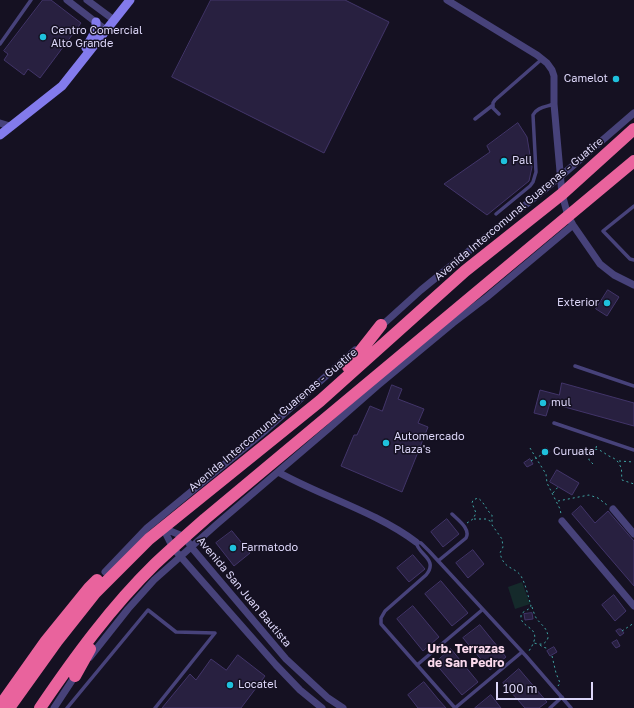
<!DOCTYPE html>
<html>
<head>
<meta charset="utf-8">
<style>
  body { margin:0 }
  #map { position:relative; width:634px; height:708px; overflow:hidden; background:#151122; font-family:"Golos Text",sans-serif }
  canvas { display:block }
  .scale { position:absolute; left:496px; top:682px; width:97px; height:18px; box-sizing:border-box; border:2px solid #ddd7f9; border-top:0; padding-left:5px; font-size:12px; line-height:14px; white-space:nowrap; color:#ddd7f9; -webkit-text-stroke:3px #151122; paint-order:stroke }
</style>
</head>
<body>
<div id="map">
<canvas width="634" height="708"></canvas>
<div class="scale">100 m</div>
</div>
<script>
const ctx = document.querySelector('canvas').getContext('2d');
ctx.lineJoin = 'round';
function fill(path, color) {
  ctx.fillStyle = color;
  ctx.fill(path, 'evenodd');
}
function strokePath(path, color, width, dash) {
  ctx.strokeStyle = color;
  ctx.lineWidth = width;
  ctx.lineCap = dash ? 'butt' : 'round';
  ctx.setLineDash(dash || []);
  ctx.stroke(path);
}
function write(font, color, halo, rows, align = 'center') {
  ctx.font = font + ' "Golos Text",sans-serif';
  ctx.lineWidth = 3;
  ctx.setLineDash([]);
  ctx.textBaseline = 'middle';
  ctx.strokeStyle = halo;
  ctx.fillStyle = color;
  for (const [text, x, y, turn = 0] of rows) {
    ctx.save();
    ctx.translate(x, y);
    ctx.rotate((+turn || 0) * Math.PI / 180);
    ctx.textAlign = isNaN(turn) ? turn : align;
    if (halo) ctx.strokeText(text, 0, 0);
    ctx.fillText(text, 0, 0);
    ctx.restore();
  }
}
const green = new Path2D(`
  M522,582l8,22 -15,5 -7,-22z`);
const building = new Path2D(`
  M43,0h8l30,23 -41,55 -12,-9 -4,6 -20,-15 4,-6 -4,-3z
  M211,0h134l44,22 -65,131 -152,-76z
  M518,123l9,14 5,30 -3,14 -42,34 -43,-31 46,-32 -3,-6z
  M608,290l11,7 -12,19 -11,-7z
  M562,383l72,20v23l-84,-23 -4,13 -12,-3 6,-23 19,5z
  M392,385l10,4 -4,10 26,10 -6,14 10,4 -26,65 -61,-26 13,-31h3l13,-29 12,5z
  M547,448l3,4 -6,4 -3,-4z
  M530,459l3,5 -6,3 -3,-4z
  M557,470l22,13 -7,12 -22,-13z
  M581,506l14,17 13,-12 26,30v45l-62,-72z
  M447,519l12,15 -16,13 -12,-15z
  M232,531l18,22 -16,13 -18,-23z
  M473,550l11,14 -16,14 -12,-15z
  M413,555l12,14 -16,13 -12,-14z
  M441,581l27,32 -16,13 -27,-32z
  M614,595l12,16 -11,10 -13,-16z
  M413,606l26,31 -16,14 -26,-32z
  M532,613l1,6 -8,1 -1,-6z
  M480,625l26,32 -16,13 -27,-32z
  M619,629h2l3,4 -4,3 -4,-5z
  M617,640l3,6 -4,2 -4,-5z
  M554,647l3,5 -7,4 -3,-5z
  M451,649l27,33 -16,13 -27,-32z
  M238,655l27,21 -24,32h-79l28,-34 6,6 15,-21 15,11z
  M519,669l28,33 -8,6h-14l-22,-25z
  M424,682l14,17 8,9h-28l-10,-13z
  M491,695l10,13h-26z`);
const path = new Path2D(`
  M530,448l6,10 7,-4
  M596,448l1,-4
  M531,461l5,-3 10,16 1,9 13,26 1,5
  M619,461l15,1
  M593,464l-4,-4v-7c7,-8 13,-1 20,3 4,2 8,3 10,8 4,5 2,10 3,16l12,4
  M553,493l5,-6
  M558,501l31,-6 9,3 9,7
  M474,519h12l6,3
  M467,523l6,-4 3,-6 -4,-10 1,-3 5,-2c7,5 8,12 14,17v10l10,14 1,8 -3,6c4,17 14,13 21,23 5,9 7,20 10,30 -2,5 -10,5 -10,10 -1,14 25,9 8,35
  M532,607c1,3 2,6 3,9 5,9 13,11 13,22 -3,7 -7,7 -14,5
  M622,631l12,-8
  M540,645l3,2 6,2
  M552,656l4,17 4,10 -2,3`);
const lane = new Path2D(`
  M0,44l31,-44
  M499,114l-6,-6v-5l2,-3 47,-41
  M475,119l18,-14
  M634,206l-31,25 27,28 4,1
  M496,214l34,-28 3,-4 3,-10 -3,-57c4,-8 13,-8 21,-11
  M575,366l59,20
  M554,423l80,27
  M416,542l5,1 8,8 97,105 45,52
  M416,542c2,13 23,17 10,33l-41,36 -4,7v6l74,84
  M438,561l28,-23c5,-9 -8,-18 -14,-24
  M417,665l65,-55
  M67,708l81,-98 28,22 39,1
  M155,708l60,-75
  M455,708l67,-56
  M550,708l12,-11`);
const street = new Path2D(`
  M67,0l39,30
  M87,0l27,20
  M447,0l90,55 10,8 5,7 2,6v28l8,90 6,22 5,9 27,39 14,11 20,10
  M0,123l10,3
  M379,328l42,-38 140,-114 73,-63
  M278,472c45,25 96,39 138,70
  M613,509l21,25
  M562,521l72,85
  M163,528l22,9 7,11 94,111 42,39 15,10
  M163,528l10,20 103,117 24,25 22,18
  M105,572l42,-44 119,-98 89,-80
  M90,657l38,-48 26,-29 63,-56 111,-95 49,-43 76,-63 34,-26 86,-72
  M54,708l23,-35`);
const secondary = new Path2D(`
  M86,48l10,-18v-8
  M0,135l62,-49 68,-86`);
const highway = new Path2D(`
  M348,367l33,-42
  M75,676l15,-27
  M0,706l46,-65 43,-53 8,-8
  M9,708l48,-67 38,-48 54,-54 171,-138 145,-130 97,-77 72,-65
  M40,708c34,-50 71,-101 115,-144 16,-15 33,-30 50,-45l429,-358`);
const markers = [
  [43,37,4,"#1fc1dd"],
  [616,79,4,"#1fc1dd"],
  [504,161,4,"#1fc1dd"],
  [607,303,4,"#1fc1dd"],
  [543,403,4,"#1fc1dd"],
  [386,443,4,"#1fc1dd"],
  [545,452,4,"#1fc1dd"],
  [233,548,4,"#1fc1dd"],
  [230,685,4,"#1fc1dd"]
];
const poiNames = [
  ["Centro Comercial",51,31],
  ["Alto Grande",51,44],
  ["Camelot",608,79,"right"],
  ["Pall",512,161],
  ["Exterior",599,303,"right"],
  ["mul",551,403],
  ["Automercado",394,437],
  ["Plaza's",394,450],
  ["Curuata",553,452],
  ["Farmatodo",241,548],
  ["Locatel",238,685]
];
const streetNames = [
  ["Avenida Intercomunal Guarenas - Guatire",519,209,-40],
  ["Avenida Intercomunal Guarenas - Guatire",273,420,-40],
  ["Avenida San Juan Bautista",244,592,50]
];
const neighbourhoodNames = [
  ["Urb. Terrazas",466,649],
  ["de San Pedro",466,663]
];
fill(green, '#152a2b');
fill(building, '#282040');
strokePath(building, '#423569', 1);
strokePath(path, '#3fa5a4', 1, [2, 3]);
strokePath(lane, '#47427a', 3.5);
strokePath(street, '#47427a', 7);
strokePath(secondary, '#837bec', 9);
strokePath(highway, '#e9639d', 12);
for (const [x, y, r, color] of markers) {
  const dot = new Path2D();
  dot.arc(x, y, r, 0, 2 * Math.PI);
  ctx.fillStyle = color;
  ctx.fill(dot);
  strokePath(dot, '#151122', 1.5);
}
write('11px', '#ddd7f9', '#151122', poiNames, 'left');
write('11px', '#ddd7f9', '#151122', streetNames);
write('bold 12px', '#fad9ec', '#151122', neighbourhoodNames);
</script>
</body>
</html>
